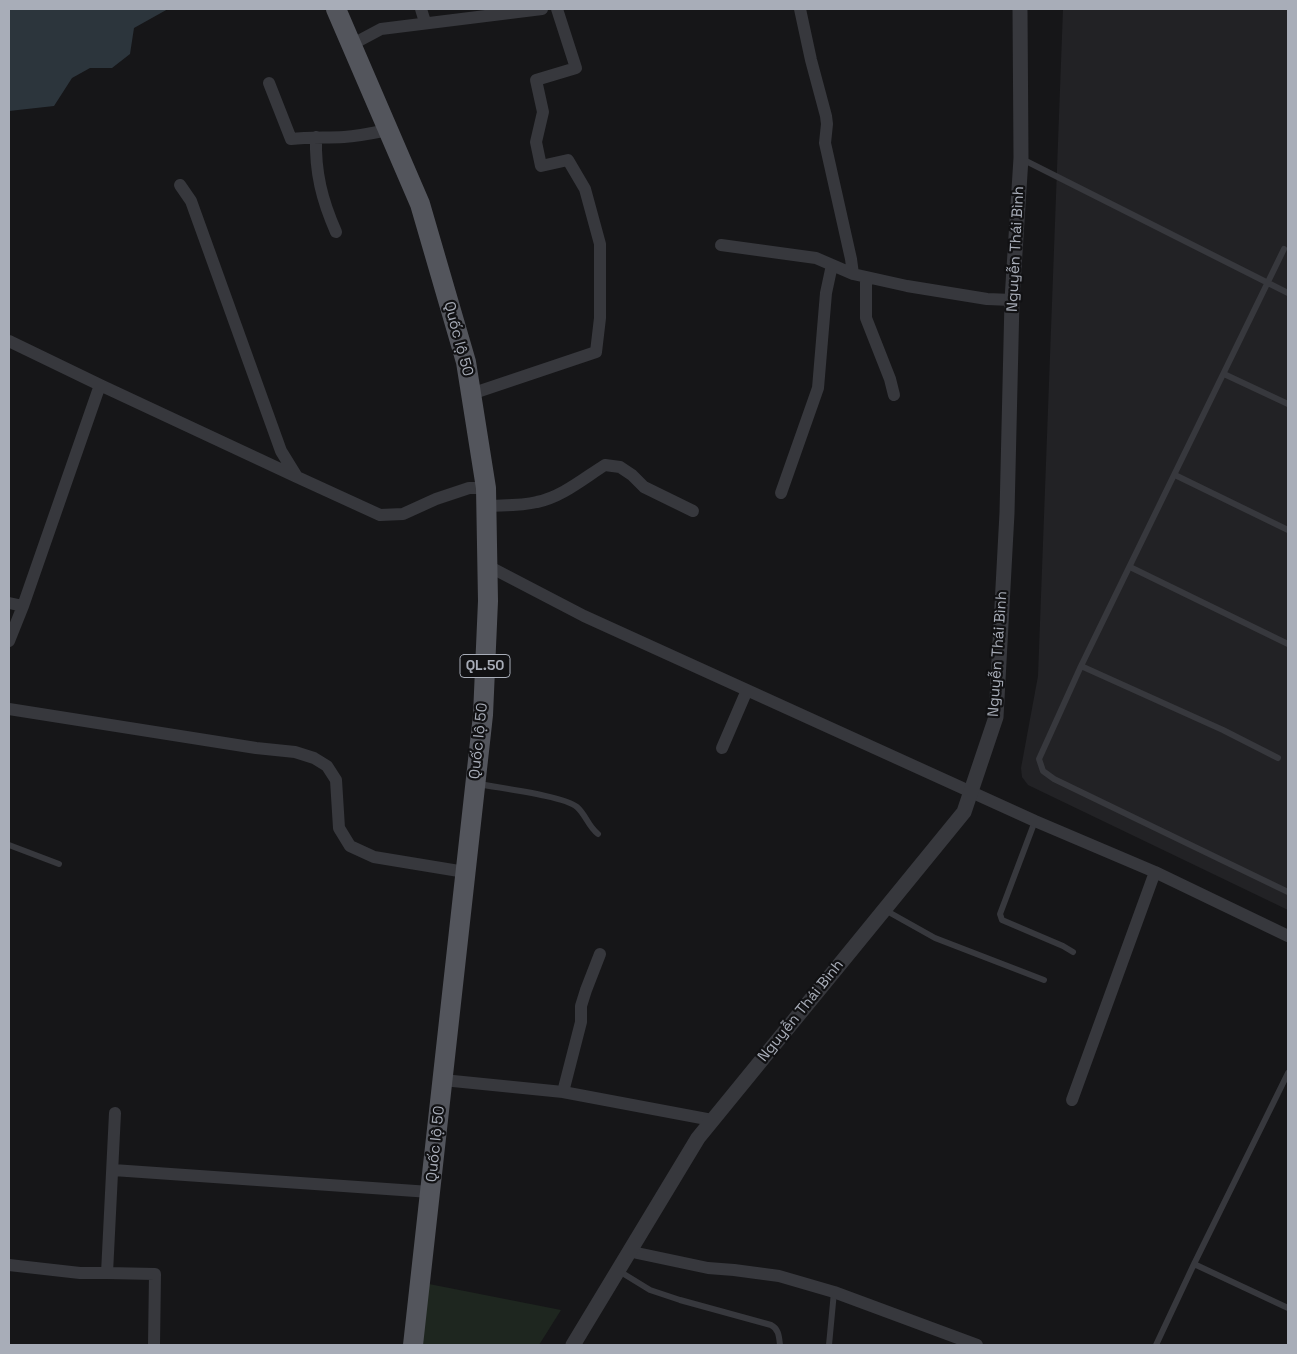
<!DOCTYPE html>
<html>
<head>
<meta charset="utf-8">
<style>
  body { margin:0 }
  #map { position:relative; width:1297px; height:1354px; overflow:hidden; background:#161618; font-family:"Space Grotesk",sans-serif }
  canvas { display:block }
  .frame { position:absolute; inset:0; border:10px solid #a8adb8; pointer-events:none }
</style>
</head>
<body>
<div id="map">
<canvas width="1297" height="1354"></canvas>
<div class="frame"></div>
</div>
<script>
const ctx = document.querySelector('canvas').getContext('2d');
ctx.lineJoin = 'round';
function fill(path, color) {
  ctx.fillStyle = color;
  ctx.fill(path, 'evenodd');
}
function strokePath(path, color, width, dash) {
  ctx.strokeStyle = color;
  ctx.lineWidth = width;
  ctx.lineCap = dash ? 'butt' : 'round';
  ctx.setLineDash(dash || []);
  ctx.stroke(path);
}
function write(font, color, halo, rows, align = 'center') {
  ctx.font = font + ' "Space Grotesk",sans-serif';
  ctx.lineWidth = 4.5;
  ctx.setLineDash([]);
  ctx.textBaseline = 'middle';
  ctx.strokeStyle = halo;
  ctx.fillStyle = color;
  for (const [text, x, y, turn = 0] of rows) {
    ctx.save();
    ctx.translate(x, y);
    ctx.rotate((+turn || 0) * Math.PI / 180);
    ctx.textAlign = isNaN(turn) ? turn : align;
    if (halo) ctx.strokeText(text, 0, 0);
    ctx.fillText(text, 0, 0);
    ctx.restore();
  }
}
const built = new Path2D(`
  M1063,9h225v901l-260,-125 -6,-8 -1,-9 17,-92z`);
const green = new Path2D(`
  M429,1284l132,26 -22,35h-117z`);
const water = new Path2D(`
  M9,9h159l-34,19 -4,26 -18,14h-22l-18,10 -18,28 -45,5z`);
const service = new Path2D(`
  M1022,159l266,134
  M1284,249l-203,417 -42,93 4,12 11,8 234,113
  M1224,374l64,30
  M1175,475l113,55
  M1130,567l158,77
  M1081,666l142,64 55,28
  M479,784c19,4 86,12 98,23 9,8 11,19 21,27
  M1035,821l-35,93 2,6 61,26 10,6
  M9,845l50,19
  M885,910l50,28 109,42
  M1194,1264l94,44
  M619,1271l31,19 30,10 91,25c8,4 8,12 9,20
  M829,1345l5,-53
  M1156,1345l38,-81 94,-191`);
const minor = new Path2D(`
  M421,9l4,13
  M800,9l11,51 15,56 1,8 -2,19 26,116 2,15
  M351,45l30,-16 161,-20
  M269,83l22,56c18,-2 35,-1 53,-2 15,-1 29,-4 44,-7
  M316,137c-1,36 6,63 20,95
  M180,185l11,16 90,250 16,26
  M721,245l95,13 37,16 54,12 80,13 25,1
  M866,277v41l24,61 4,16
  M9,341l91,44 -77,221 -14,35
  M100,385l197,92 83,38 23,-1 33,-15 33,-11h17
  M471,394l125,-42 4,-34v-74l-15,-55 -17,-29 -27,6 -5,-24 7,-30 -7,-32 40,-12 -19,-59
  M781,493l37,-105 8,-95 6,-28
  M487,506c16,-1 34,0 50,-4 25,-5 47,-24 68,-37l15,2 12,8 12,12 49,24
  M488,566l96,50 451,205 120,51 133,64
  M9,603l14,3
  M9,709l247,39 39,4 19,6 13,8 9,14 3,48 11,18 24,11 91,15
  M722,748l25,-58
  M443,1080l120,12 149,28
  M563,1092l18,-70v-16l5,-16 14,-36
  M1072,1100l83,-228
  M113,1170l317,22
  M631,1249l6,4 71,15 26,2 45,6 55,16 143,53
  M9,1265l71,8h27l48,1 -1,71
  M107,1273l8,-160`);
const tertiary = new Path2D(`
  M573,1345l125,-207 266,-326 32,-95 11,-204 5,-213 9,-142 -1,-149`);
const primary = new Path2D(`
  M336,9l84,195 46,158 20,126 2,113 -5,114 -70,630`);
const shields = [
  [485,666,50]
];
const shieldNames = [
  ["QL.50",485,666]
];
const streetNames = [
  ["Nguyễn Thái Bình",1016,249,-87],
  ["Quốc lộ 50",458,339,75],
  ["Nguyễn Thái Bình",998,654,-86],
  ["Quốc lộ 50",479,741,-84],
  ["Nguyễn Thái Bình",801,1011,-51],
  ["Quốc lộ 50",436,1144,-84]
];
fill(built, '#222225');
fill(green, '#1e261f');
fill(water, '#2c353c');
strokePath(service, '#37383d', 6);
strokePath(minor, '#37383d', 12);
strokePath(tertiary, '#37383d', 15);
strokePath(primary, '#53555c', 20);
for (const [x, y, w] of shields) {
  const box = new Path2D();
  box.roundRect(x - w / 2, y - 11.5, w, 23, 4);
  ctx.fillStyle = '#111113';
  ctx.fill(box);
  strokePath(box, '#a8adb8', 1);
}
write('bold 14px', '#a8adb8', null, shieldNames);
write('15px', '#a8adb8', '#111113', streetNames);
</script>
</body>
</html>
